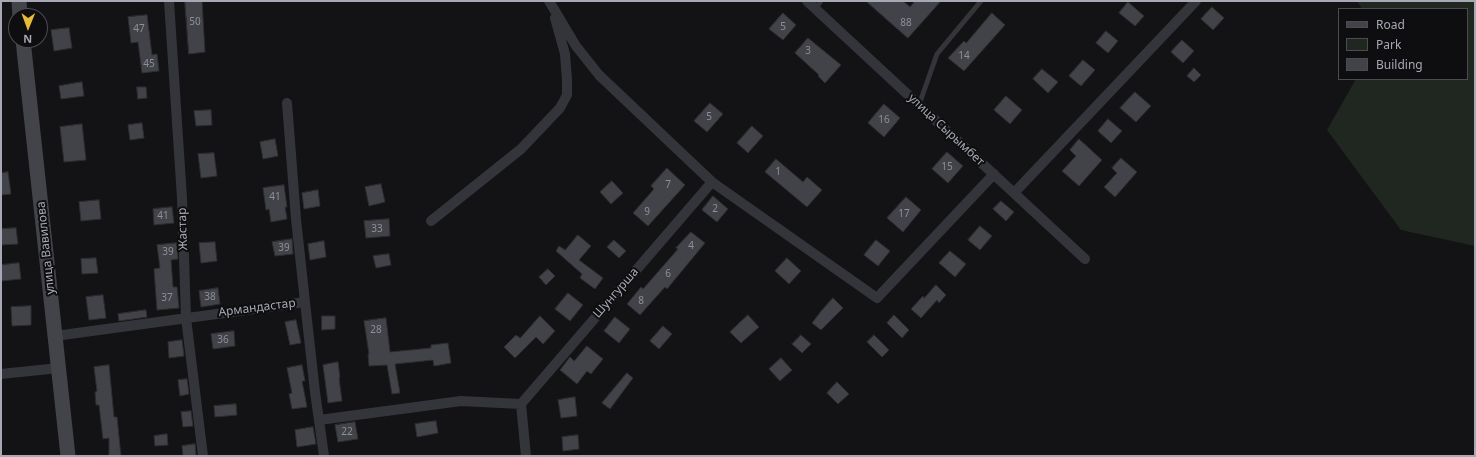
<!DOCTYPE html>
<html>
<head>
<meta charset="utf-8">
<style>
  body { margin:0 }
  #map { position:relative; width:1476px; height:457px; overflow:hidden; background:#131315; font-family:"Noto Sans",sans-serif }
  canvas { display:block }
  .frame { position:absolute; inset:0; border:2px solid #a6a9b4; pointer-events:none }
  .legend { position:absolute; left:1338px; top:8px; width:130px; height:72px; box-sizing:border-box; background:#0e0e10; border:1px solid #4b4c52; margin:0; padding:5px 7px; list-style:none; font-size:12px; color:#a6a9b4 }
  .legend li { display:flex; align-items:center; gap:8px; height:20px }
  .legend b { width:20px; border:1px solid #4b4c52 }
  .north { position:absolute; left:8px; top:8px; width:40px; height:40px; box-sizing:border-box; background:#0e0e10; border:1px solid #4b4c52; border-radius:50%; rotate:181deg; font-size:11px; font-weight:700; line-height:16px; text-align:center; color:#a6a9b4 }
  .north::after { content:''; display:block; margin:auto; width:14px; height:18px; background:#e7bb39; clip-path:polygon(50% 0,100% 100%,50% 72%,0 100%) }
</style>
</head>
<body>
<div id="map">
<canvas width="1476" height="457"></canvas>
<div class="frame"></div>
<ul class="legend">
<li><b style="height:5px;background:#434449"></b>Road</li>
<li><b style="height:11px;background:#202721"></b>Park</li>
<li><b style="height:11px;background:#424348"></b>Building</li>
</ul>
<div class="north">N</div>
</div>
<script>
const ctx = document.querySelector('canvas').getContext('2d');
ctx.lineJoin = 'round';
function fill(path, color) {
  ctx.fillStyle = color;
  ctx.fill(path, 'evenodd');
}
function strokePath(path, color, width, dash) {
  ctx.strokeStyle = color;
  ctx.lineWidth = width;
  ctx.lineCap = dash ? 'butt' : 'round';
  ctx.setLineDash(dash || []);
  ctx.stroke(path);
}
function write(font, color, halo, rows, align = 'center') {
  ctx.font = font + ' "Noto Sans",sans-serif';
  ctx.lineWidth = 4;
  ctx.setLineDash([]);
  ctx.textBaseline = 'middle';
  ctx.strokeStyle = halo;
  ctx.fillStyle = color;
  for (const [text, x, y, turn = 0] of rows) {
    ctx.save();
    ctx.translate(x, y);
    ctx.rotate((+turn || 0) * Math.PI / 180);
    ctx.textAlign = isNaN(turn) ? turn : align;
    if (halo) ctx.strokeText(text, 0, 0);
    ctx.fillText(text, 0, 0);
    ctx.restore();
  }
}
const green = new Path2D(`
  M1357,1h118v245l-74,-16 -74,-100 29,-51h111v-70h-105z`);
const building = new Path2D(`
  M185,1h17l3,51 -16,2z
  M866,1h37l7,6 5,-6h26l-33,37z
  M1128,2l16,14 -9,10 -16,-13z
  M1212,7l12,11 -11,12 -12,-11z
  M783,13l13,12 -13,15 -14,-11z
  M992,13l13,12 -41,46 -16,-13 16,-17 2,2z
  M147,15l5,40 5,-1 2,17 -17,2 -4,-31 -7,1 -3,-26z
  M69,28l3,20 -18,3 -3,-21z
  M1106,31l12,10 -10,12 -12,-10z
  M808,38l33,27 -16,18 -7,-7 1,-1 -24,-22z
  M1182,40l12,11 -11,12 -12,-11z
  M1083,60l12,10 -14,16 -12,-10z
  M1194,68l7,7 -7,7 -7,-6z
  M1042,69l16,13 -10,11 -15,-14z
  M82,82l2,14 -23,3 -2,-13z
  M137,87h9l1,11 -9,1z
  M1135,92l16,14 -15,16 -16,-14z
  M1006,96l16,14 -12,14 -16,-14z
  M710,103l13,11 -16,18 -13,-11z
  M884,104l16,14 -16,19 -16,-14z
  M211,110l1,15 -16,1 -2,-15z
  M1108,119l14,12 -11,12 -13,-12z
  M142,123l2,15 -14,2 -2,-15z
  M82,124l4,36 -22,2 -4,-35z
  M752,126l11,10 -15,17 -11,-10z
  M275,139l3,17 -15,3 -3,-17z
  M1079,139l23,21 -23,26 -17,-15 14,-15 -6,-6z
  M947,152l16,14 -15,17 -16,-14z
  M214,153l3,23 -16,2 -3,-24z
  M1121,158l16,14 -22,25 -11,-10 13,-14 -5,-5z
  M776,159l27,23 4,-5 15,13 -15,17 -42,-35z
  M667,168l18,17 -37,41 -15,-13 21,-24 -3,-3z
  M8,172l3,22 -10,1v-22z
  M612,181l11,12 -12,11 -11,-12z
  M381,184l4,18 -16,4 -4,-19z
  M284,185l3,22h-2l2,12 -16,3 -2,-13 -3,1 -3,-22z
  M318,190l2,16 -16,3 -2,-16z
  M713,196l15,13 -11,13 -15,-12z
  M906,197l15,13 -18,22 -16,-14z
  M99,200l2,19 -20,2 -2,-19z
  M1001,201l13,11 -8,9 -13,-12z
  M172,207l2,16 -20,2 -1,-16z
  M389,219l1,17 -24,2 -2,-17z
  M980,226l12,10 -12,14 -12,-10z
  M16,228l2,16 -17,1v-16z
  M691,232l14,11 -38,46 -2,-2 -25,28 -13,-11 14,-17 2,2 35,-40 -2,-1z
  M578,235l13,11 -12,14 24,18 -8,11 -15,-11 2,-4 -26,-23 3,-5 6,4z
  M292,239l1,15 -18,2 -3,-14z
  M614,240l12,11 -7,7 -12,-11z
  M876,240l14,11 -12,15 -14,-11z
  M324,241l2,16 -16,3 -2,-16z
  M215,242l2,19 -16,2 -2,-20z
  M177,243l1,16 -7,1 2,27h4l2,21 -22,2 -3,-41 6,-1 -3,-23z
  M950,251l16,13 -11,13 -16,-14z
  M389,254l2,11 -15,3 -3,-12z
  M96,258l2,15 -16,1 -1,-15z
  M787,258l14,13 -12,13 -14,-13z
  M19,263l2,16 -20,2v-16z
  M548,269l7,7 -9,9 -7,-8z
  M936,285l10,10 -7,8 -2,-3 -16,18 -10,-9 12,-13 1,2z
  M218,288l2,16 -19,3 -2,-16z
  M568,293l15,12 -13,16 -15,-12z
  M103,295l3,23 -17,2 -3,-23z
  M833,298l10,10 -22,22 -9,-7 10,-13z
  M31,306v19l-19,1 -1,-19z
  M146,310l1,7 -28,4 -1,-7z
  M748,315l11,12 -18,16 -11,-11z
  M894,315l15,15 -7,8 -15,-15z
  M322,316h13v13l-13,1z
  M540,316l15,15 -12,13 -7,-7 -21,21 -11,-11 12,-12 4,3z
  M615,317l15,12 -11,14 -15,-12z
  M386,318l4,34 41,-4v-3l17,-2 3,20 -17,3 -1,-6 -38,4 5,29 -8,1 -5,-29 -18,1 -1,-12h1l-5,-33z
  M296,320l5,23 -11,2 -5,-23z
  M663,326l9,8 -13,15 -9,-8z
  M234,331l1,15 -22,3 -2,-15z
  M801,335l10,9 -9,9 -10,-9z
  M874,335l15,15 -7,7 -15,-15z
  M182,340l2,16 -15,2 -1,-16z
  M587,346l16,13 -12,15 -4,-3 -10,13 -17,-14 10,-13 4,4z
  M781,358l11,12 -12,11 -11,-12z
  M338,362l2,16h-1l3,23 -14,2 -5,-38z
  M109,365l5,52h3l4,39h-12v-18l-6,1 -4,-34h-3l-1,-13 2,-1 -3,-24z
  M302,365l3,16h-3l5,26 -15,2 -3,-15 3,-1 -5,-25z
  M627,373l6,5 -23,31 -8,-6z
  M187,379l2,15 -9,2 -2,-16z
  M837,382l12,12 -11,10 -11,-11z
  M575,397l2,19 -16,2 -3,-18z
  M236,404l1,11 -22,2 -1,-11z
  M191,411l2,15 -10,1 -2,-15z
  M436,421l2,12 -21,4 -2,-13z
  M355,422l3,17 -20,3 -3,-17z
  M313,427l3,17 -19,3 -2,-17z
  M167,434l1,11 -13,1 -1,-10z
  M578,435l1,14 -16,2 -1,-14z
  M195,444l1,12h-13l-1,-10z`);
const lane = new Path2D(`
  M815,9l6,-8
  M919,105l18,-51 44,-53`);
const street = new Path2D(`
  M169,1l13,197 4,120 17,138
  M549,1l27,45 23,29 113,107 165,116 117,-124
  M807,1l278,258
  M287,103l9,116 9,83
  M1014,193l182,-192
  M431,221l90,-72 39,-41 7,-13v-15l-2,-26 -10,-36
  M55,336l250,-34 10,90 9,64
  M1,374l58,-6
  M521,404l191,-222
  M521,404l5,52
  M319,420l142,-19 60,3`);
const secondary = new Path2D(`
  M19,1l1,15
  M23,40l45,416`);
const numberNames = [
  ["50",195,22],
  ["88",906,23],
  ["5",783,27],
  ["47",139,29],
  ["3",808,51],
  ["14",964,56],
  ["45",149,64],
  ["5",709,117],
  ["16",884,120],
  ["15",947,167],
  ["1",778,172],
  ["7",668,185],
  ["41",275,197],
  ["2",715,209],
  ["9",647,212],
  ["17",904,214],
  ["41",163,216],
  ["33",377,229],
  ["4",691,246],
  ["39",284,248],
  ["39",168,252],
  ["6",668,274],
  ["38",210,297],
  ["37",167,298],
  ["8",641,301],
  ["28",376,330],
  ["36",223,340],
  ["22",347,432]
];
const streetNames = [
  ["улица Сырымбет",946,130,43],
  ["Жастар",183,229,-92],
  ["улица Вавилова",46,248,-96],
  ["Шунгурша",616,293,-49],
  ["Армандастар",257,308,-7]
];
fill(green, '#202721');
fill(building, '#424348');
strokePath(building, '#2e2d31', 1);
strokePath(lane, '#34353a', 5);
strokePath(street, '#34353a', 10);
strokePath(secondary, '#434449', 15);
write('10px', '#8d9099', null, numberNames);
write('12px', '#a6a9b4', '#0e0e10', streetNames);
</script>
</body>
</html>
